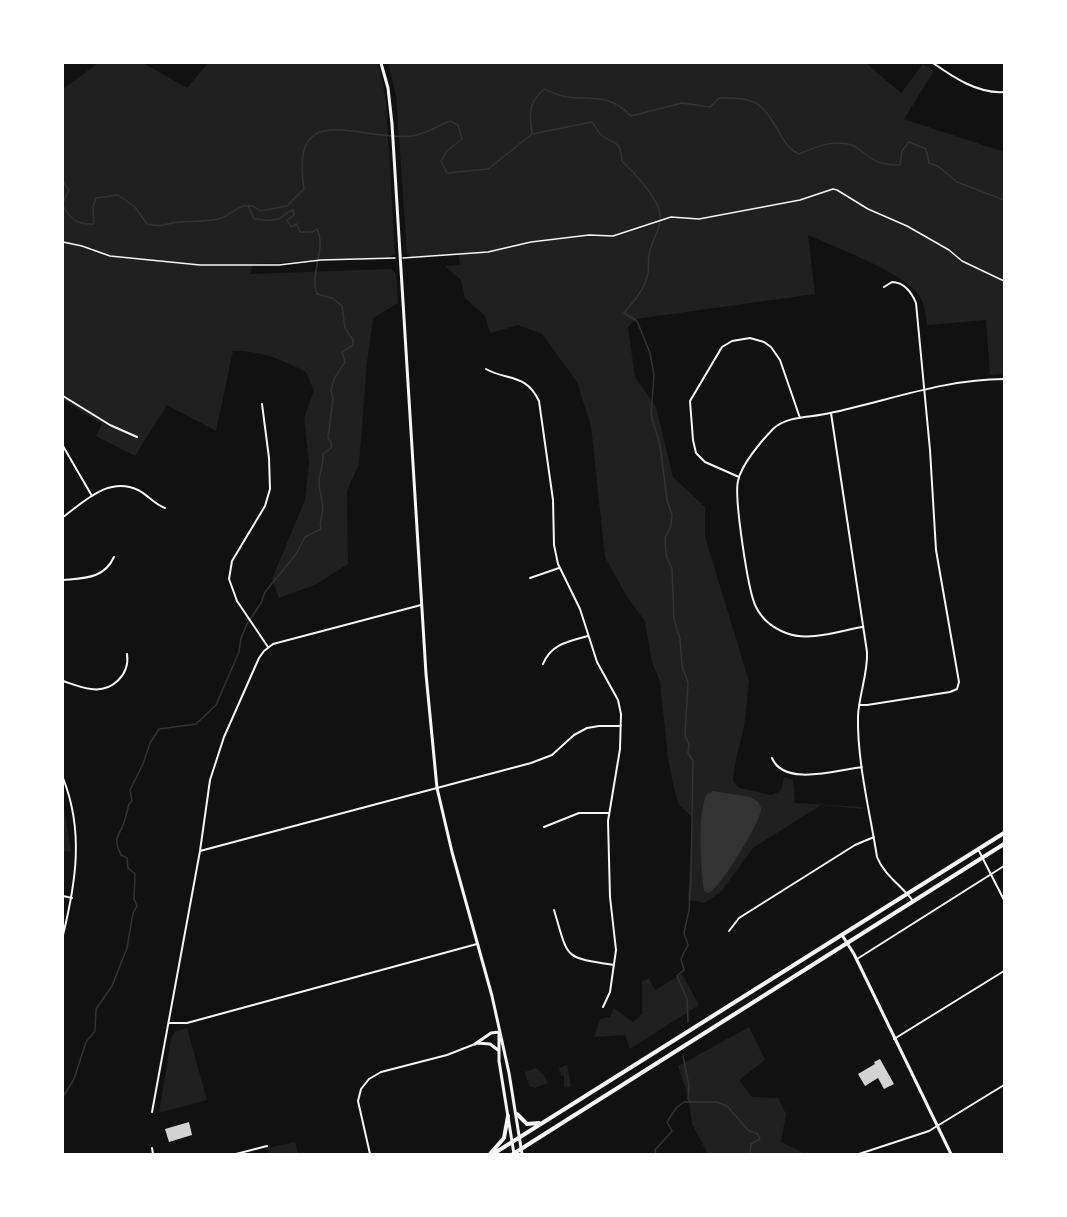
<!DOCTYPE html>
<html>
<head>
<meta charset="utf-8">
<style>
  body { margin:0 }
  #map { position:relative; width:1067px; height:1217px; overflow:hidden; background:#111; font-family:Mulish,sans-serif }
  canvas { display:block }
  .frame { position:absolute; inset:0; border:64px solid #fff; pointer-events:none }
</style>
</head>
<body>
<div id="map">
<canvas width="1067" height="1217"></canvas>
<div class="frame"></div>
</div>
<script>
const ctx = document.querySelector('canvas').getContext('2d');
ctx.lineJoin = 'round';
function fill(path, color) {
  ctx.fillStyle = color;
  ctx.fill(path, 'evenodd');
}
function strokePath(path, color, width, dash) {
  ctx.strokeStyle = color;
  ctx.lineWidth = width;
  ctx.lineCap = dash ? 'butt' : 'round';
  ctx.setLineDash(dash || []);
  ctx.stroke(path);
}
const green = new Path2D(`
  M98,63h45l44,25 21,-25h169l3,7 6,32 9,152 -5,3 -137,7 -3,10 141,-5 5,5 2,29 -25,15 -6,45 -8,101 -12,27 1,73 -33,21 -36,13 -7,-19 33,-79 4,-37 -5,-45 10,-27 -8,-19c-26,-13 -43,-21 -73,-21l-17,80 -49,-26 -32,51 -39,-20 6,-12 -39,-24v-314l2,2z
  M388,63h478l35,30 22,-29 11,7 -30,48 100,33v222l-14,1 -4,-55 -59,5c-1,-10 -2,-19 -7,-28 -17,-26 -82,-48 -112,-62l7,59 -179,25 -8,8 7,50 21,30 17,70 32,30v30l44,144 -5,47 -7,26 -4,25 1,4 5,5 32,7 10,-4 3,-14 9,3 2,23 68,4v2l-42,-4 -68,43 -33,45 -16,10 -16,-3 4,-83 -13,-12 -5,-16 -6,-31 -8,-76 -8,-20 -7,-41 -18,-24 -22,-40 -14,-131 -14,-44 -35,-48 -24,-9 -28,8 -5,-17 -20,-18 -4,-18 -16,-14 15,-1 -1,-10 -48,2 -4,-3 -11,-159z
  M63,805l1,3 7,43h-8z
  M682,974l17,31 -69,44 -5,-14 -31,2 6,-18 10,-2 4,-9 19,14 9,-8v-33l7,-2 6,11z
  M749,1027l16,33 -26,20 13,17 26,1 8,16 -5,28 21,10 -1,2h-93l-16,-30 -4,-29 -10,-29z
  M187,1028l20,72 -48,13 12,-75 4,-6z
  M567,1065l4,21 -3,2 -4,-1v-11h-3l-2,-8z
  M536,1068l8,7 4,8 -13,5 -6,-2 -4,-14z
  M295,1142l3,12h-28l-2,-6z`);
const water = new Path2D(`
  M713,791l38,6 7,5c2,4 3,4 3,8 -2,14 -40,77 -52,83l-5,-2 -1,-6c-2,-28 -6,-63 3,-90z`);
const stream = new Path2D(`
  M532,134l60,-12c3,4 6,10 9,13 15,11 19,4 21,26 11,10 36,37 38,53 2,14 -9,27 -11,41 -1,6 0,12 -1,18 -3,16 -14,28 -24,40l13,8 13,32 4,22 -3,40 9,30 7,55 5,15 -1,11 -6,12 1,17 6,14 2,50 6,20 2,27 6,17 -3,52 4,9 -1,9 5,8 -2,118 -2,31 -5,23 4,12 -7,14 3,11 -7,6 10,23 1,23
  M63,182l6,8 -6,12
  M63,206c8,14 15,19 31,18l-1,-17 3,-9 22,-3 17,12 12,17c19,4 16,-1 33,-2 12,-1 26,0 38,-3 17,-3 22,-23 43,-8l26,-5 17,-17c-15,-93 56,-47 108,-53 12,-1 26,-10 38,-15l8,4 4,14 -15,12 -6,10 6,12 41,-4 44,-35c-3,-22 -4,-30 12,-45 7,3 15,7 23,8 26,3 44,-3 64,19l51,-13 28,4 9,-9c37,-1 43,4 61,36 6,9 8,15 19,20 16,-7 37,-16 55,-8 5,2 10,8 15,11 10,7 19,8 31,8l2,-14 7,-9 17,7 3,14 10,4 18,15 47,18
  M683,1056l6,30 -1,13 2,2
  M63,1097l11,-18 12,-37 9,-11 1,-22 16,-23 15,-38 6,-35 4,-7 -3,-7 1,-25 -7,-6 -1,-10 -6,-3c-6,-13 -6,-15 1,-27 3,-7 5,-17 7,-24l3,-3 -2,-11 13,-26 7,-21 9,-14 37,-5 20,-19 23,-53 2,-14 6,-14 14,-21 4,-11 32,-39 8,-16 16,-8c-2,-7 0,-8 1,-14 3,-11 -3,-23 -3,-33 0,-10 5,-16 4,-28l8,-6v-6l-3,-4 5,-40 -2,-7 3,-12 11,-17 -3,-10 11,-7v-5l-8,-12 -3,-22 -10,-8 -15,-4c-8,-21 10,-45 0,-65l-4,3h-13l-3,-8 -6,3 -4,-7 7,-5 -1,-5c-7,2 -8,5 -13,8 -8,4 -18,2 -26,1l-6,-13
  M656,1154l-1,-4 17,-19 -5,-9 9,-14 8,-6h33l10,4 21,24 10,4 2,5 -9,5 -1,10`);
const building = new Path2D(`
  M880,1059l14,25 -10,5 -6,-11 -13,8 -7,-12 17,-10 -1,-2z
  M189,1122l3,13 -23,7 -4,-13z`);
const path = new Path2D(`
  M63,242l19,4 28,10 90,9h79l42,-5 74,-2
  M403,258l85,-6 43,-10 58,-7 24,1 58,-19 28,2 101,-19 33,-11 4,1 31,19 39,17 42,24 13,11 42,20`);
const minor = new Path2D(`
  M933,63c20,14 45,31 71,29
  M486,369c21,12 40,4 53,32l14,99 1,45 4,19 22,45 17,53 21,38 3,14 -1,35 -12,72 2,76 6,53 -6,42 -7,15
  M63,396l47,29 27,12
  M262,404l7,54 1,31 -5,17 -33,55 -3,18 8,22 31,46
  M831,413l36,239c1,22 -8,42 -9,64 -1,46 12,96 19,141 7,18 25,29 36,44
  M63,446l29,50
  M739,477l-34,-15 -9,-9 -3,-13 -3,-39 32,-54 10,-6 18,-3 14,4 7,5 9,13 20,58
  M63,517c22,-16 46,-41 75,-27 10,5 16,14 27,18
  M530,578l29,-10
  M63,580c21,-2 41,-1 51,-23
  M862,627c-23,4 -53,15 -76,6 -13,-5 -24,-14 -30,-26 -8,-15 -22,-110 -18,-126 3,-16 24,-41 35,-52 15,-14 38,-11 57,-16 57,-12 115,-34 174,-34
  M543,664c8,-20 26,-23 45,-28
  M63,681c9,3 19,7 28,8 21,3 39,-14 36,-35
  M859,705h8l83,-13 7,-3 2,-7 -23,-132 -6,-100 -14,-147c-4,-10 -12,-21 -24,-21l-8,5
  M772,758c12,29 65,12 90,9
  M63,778c21,53 13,104 0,157
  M544,827l35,-14h29
  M978,849l26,51
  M200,851l331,-88 21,-8 22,-20 13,-7 12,-2h22
  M63,896l9,2
  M554,910c15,49 8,47 60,55
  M729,931l10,-13 116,-73 19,-8
  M857,959l147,-93
  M169,1023h18l290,-79
  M894,1039l110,-68
  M152,1112l48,-261 10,-71 14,-43 35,-79 5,-7 9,-7 148,-39
  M152,1148l1,6
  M236,1154l31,-8
  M370,1154l-12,-53 3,-12 8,-10 12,-7 66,-17 28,-11
  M859,1154l70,-23 75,-46`);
const secondary = new Path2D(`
  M381,63l7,25 4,36 34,550 11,114 15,64 40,144 17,77 13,81
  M842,935l12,19 97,200
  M499,1033v28l15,93
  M477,1043l13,1 8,6
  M475,1044l16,-11 8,-1`);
const primary = new Path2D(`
  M517,1114l10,10 12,-1
  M490,1154l14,-16 4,-22
  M493,1154l511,-321
  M513,1154l491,-310`);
fill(green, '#202020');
fill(water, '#333');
strokePath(stream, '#333', 1.5);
fill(building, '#d3d3d3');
strokePath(path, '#f5f5f5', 1.5);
strokePath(minor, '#f5f5f5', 2);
strokePath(secondary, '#f5f5f5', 3);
strokePath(primary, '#f5f5f5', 4);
</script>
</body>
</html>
